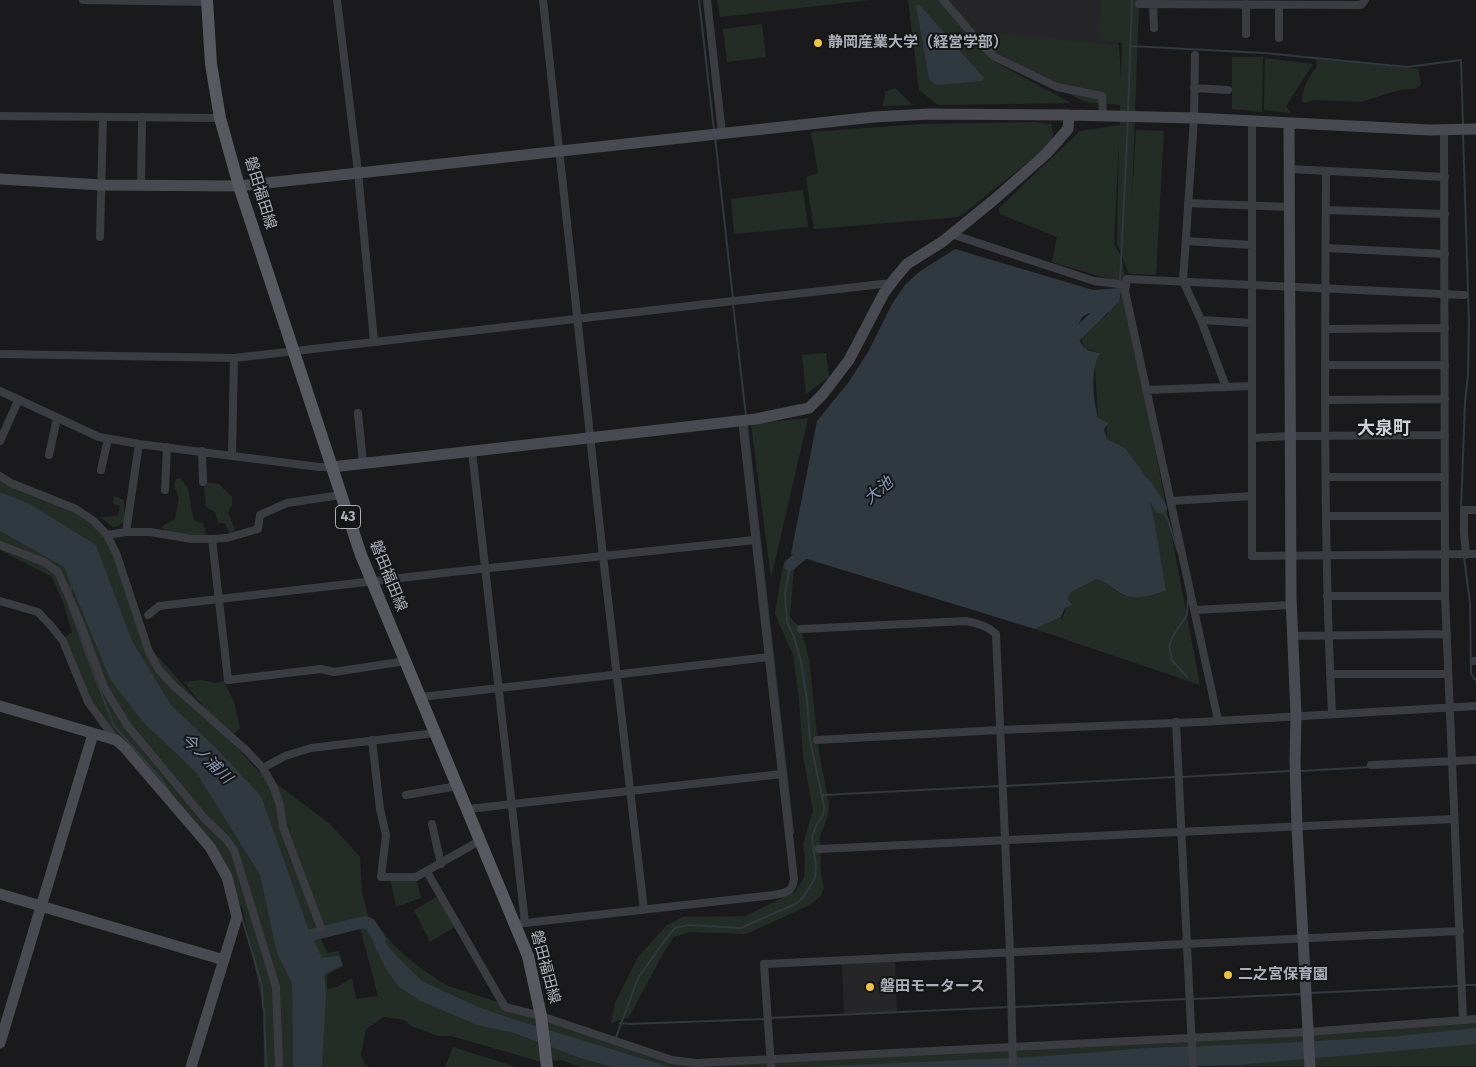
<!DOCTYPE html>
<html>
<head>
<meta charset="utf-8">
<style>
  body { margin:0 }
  canvas { display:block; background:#1a1a1c }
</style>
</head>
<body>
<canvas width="1476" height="1067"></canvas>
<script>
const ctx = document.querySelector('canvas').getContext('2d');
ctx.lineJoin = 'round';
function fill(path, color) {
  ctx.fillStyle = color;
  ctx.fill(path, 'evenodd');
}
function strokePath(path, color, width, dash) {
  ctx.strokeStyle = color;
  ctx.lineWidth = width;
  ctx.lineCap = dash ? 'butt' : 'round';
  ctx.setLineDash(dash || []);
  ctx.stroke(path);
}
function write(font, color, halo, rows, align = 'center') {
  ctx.font = font + ' "Fira Sans","Noto Sans JP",sans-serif';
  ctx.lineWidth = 4;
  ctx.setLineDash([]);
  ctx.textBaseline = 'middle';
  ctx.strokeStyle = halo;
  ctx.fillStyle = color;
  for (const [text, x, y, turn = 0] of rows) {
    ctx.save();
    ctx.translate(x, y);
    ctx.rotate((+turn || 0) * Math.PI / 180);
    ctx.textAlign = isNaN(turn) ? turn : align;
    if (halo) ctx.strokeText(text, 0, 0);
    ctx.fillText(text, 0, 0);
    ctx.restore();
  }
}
const built = new Path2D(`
  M945,0h174l-2,94 -109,-32 -21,-14z
  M895,960l2,52 -53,2 -2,-51z`);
const green = new Path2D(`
  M717,0h153l-150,17z
  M908,0h31l56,62 76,41 -133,2 -19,-15z
  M1101,0h70v4l-32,-1 -7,196 4,-69 28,1 -8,144 -27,-1 -12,-31 2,-105 -5,106 7,12 5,25 -14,-1 -60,-18 5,-25 -57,-23 -1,-6 81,-77 40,-6v-20l-35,-3 -33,-17 -54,-33 3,-18 118,11 2,34 1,-36 -23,-4z
  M762,24l4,33 -39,5 -4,-33z
  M1232,57h31l-1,55 -30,-3z
  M1265,58l48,6 -27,42 5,7 -27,-3z
  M1316,59l102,10 3,15 -5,5 -17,1 -38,12 -48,-2 -8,3 -3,-1c0,-14 7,-25 15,-36z
  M895,88l18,17 -30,1 2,-14z
  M1033,122l18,2 2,11 -3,10 -91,72 -145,12 -8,-52 12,-4 -7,-41 111,-8z
  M803,190l5,37 -74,7 -3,-35z
  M1125,291l75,394 -165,-56 26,-12 1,3 9,-28 26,-13c10,3 16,11 24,15 15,7 30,1 45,-3l-41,-143 -18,-9v-17l-9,-4 -3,-53 5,-12 -15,-5 -6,-15 3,-13 24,-4z
  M826,353l3,24 -23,17 -4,-39z
  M808,418l-37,160 -20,-154z
  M0,477l61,24 46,34 39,108 64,72 -26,-33 17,-2 14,3 9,-2 10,21 6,26 -6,6 -14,-7 33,39 78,59 29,32 2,36 7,26c12,6 18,20 28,29 15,15 33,27 51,38l240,77 788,-44v47l-896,1 -19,-7 -23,1 -86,-25h-14l-27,-10 -6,-6 -21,-3 -18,12 -5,25 4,11 5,2h-106l-1,-60 -20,-98 -38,-59 -110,-138 -33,-72 10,-8 -9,-30 -11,-25 -52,-27zM360,928l18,68 -22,3 -4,-21 -15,9 -10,2v-14l16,-9 -4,-15 -12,2 -6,-14z
  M180,478c15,16 7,26 15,43l8,3 3,8 -2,7 -38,-8 -5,-4 14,-8 4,-21 -5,-13 2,-6z
  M206,482l13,2 13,13v8l-4,7 7,18 -5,5 -5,-12h-7l-3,-11 -9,-5 -2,-21z
  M114,496l10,4 1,21 -7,5 -5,1 -13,-10 18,-1 2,-10 -7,-3z
  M783,564l11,5 -4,48 11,12 8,30 10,93 10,52 -1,12 -8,20 1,38 3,14 -4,9 -12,9 -62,28 -57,-2 -15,5 -9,13 -36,67 -18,6 4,-20 23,-46 29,-32 16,-8 62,-1 50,-24 9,-14 1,-20 -2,-14 10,-33 -10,-55 -4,-57 -6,-44 -18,-41z
  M390,877h26l5,21 -25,9z
  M440,895l18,30 -28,17 -16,-32z
  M453,1047l63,20h-71z`);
const water = new Path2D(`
  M919,4l65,74 -1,3 -47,4 -7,-6 -13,-74z
  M955,249l138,41 29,-2 -3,13 -10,11c-7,0 -18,-1 -24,3 -10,7 -9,25 0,33 3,3 10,4 15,5 -10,18 -7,45 -2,65l9,4 1,2 -4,5 3,10 18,9 17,23 12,48 12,72c-15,4 -31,11 -46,2 -8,-5 -14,-11 -23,-14l-26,13 -3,7 4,6 -7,3 -4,9 -26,12 -244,-75 26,-133 31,-38 20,-31 24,-48 13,-19 14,-13z
  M0,492l30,12 66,41 36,96 39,64 44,42 46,49 47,132 14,30 17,-2 4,9 -19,9 2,22 -4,71h-29l-1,-84 -15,-30 -17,-78 -64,-103 -54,-51 -32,-42 -46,-112 -64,-36z
  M372,927l26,31 24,23 56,26 38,13 154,47h-57l-33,-9 -66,-25 -37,-8 -56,-24 -22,-14 -13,-18 -12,-24z
  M1476,1028v16l-239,21 -72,2h-358l226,-10 115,-9 133,-5 118,-7z`);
const stream = new Path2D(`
  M699,0l15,130
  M1130,46l134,7 143,14 54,-7 2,65
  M1128,113l4,-113
  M715,137l18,162
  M1120,282l8,-162
  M733,304l13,112
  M747,426l46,407
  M1161,508l7,12 10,32
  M1461,510l4,-108 3,-27 1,-52 -6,-190
  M1464,557l6,46 1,71 5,7
  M70,593l2,-10
  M70,608l21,59 23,59 47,53 10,15
  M1187,677l-15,-17 -3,-14 4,-10 14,-21 1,-19
  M1300,771l70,-4
  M1180,777l110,-6
  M1005,786l170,-9
  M823,795l177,-9
  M242,918l20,68 1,21 1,2 2,58
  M1464,985h12
  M1309,993l150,-7
  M1192,999l110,-5
  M1014,1007l173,-8
  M770,1018l240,-11
  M620,1023l9,1 136,-5
  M615,1040l23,-62 27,-38 10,-12 13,-3 53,3 56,-25 7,-7 11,-18 1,-11 -4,-30 5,-13 6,-9 1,-9 -14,-66 -3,-40 -6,-38 -7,-25 -7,-15 -2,-28 5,-29`);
const river = new Path2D(`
  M1066,345l45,-44
  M1134,473l14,15 13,20
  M790,565l22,-19
  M299,938l65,-16 6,2 10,16`);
const street = new Path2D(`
  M83,0l124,2
  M337,0l21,172 16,169
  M543,0l60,556 41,354
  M707,0l15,133
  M943,0l37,43 15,14 62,30 45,9 1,20
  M1139,4l222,1 4,-5
  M1153,4l1,24
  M1246,4v30
  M1279,38v-33
  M1195,55l-1,63 -11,163 18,39 25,67
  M1194,88l34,2
  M0,116l220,2
  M1252,121v435l224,-2
  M1444,130l1,466 18,424
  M1290,169l155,8
  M1326,171c-1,180 -3,362 6,542
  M141,185l1,-68
  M1188,203l101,4
  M1326,210l119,4
  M951,234l143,47 32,4
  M100,237l3,-120
  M1186,241l66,4
  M1326,248l119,6
  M1201,320l51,3
  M1326,329l119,-1
  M0,354l234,4 657,-75
  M1326,365h119
  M1146,390l106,-4
  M0,391l99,46 40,7 180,23h13
  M1326,400l119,-1
  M358,413l5,50
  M1252,438l38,-2 155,-1
  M0,441l18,-40
  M202,451l1,31
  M472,451l53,472
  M49,455l8,-37
  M232,455l2,-97
  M101,470l7,-31
  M0,476l11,7 65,26 18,12 13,14 9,18 33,99 10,18 16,17 70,62 18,19 10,18 7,19 3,22 38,101
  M1326,477h119
  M165,490l2,-43
  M1171,501l81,-5
  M1326,516h119
  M126,532l13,-88
  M107,535l19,-3h24l42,7h20l15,-1 31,-9 2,-14 27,-12 54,-8
  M212,539l16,141 93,-11 13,3 72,-11
  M0,545l44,17 14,10 21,48 25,67 23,38 78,94 21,20 8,11 42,137 3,80
  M1466,555l-2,-22v-23h12
  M1327,596h118
  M0,601l38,11 14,15 11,14 25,61 27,37
  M1195,610l96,-5
  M148,615l11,-9 293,-34 303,-32
  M801,629l165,-8c12,2 22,5 30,13l14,318 3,115
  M1292,636l155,-2
  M1474,661h2
  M1330,674h118
  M421,697l348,-40
  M1218,720l-93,-429 2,-12 337,16
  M1176,722l17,345
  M372,740l8,69 6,26 -5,42h35l65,-37
  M817,740l183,-10 200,-8 276,-16
  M1371,765l105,-5
  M263,768l22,-12 26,-8 125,-15
  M406,795l52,-9
  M468,809l314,-35
  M432,824l9,40
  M819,849l635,-30
  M427,872l78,135 36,9 131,44 24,3 611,-31 169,-13
  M516,924l258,-29c11,-2 19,-3 20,-16l-52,-459
  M771,1067l-7,-103 696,-33`);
const secondary = new Path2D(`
  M1289,123l2,474 5,118 -1,46 2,67 13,239
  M0,179l102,6 137,1 635,-69 55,-3 140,1 125,3 236,12 46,-1
  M332,467l424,-48 53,-11 14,-14 26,-34 35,-67 12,-16 11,-13 35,-22 53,-43 51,-45 22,-25 1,-14
  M0,706l116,34 9,8 85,99 17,30 10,40 -46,150
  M0,894l224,66
  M0,1043l93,-309`);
const primary = new Path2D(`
  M207,0l4,64 9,54 19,68 122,369 167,401 13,60 6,51`);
const markers = [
  [818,43,5,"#ecc342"],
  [1228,975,5,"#ecc342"],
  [870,987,5,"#ecc342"]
];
const shields = [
  [348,517,25]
];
const shieldNames = [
  ["43",348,517]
];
const poiNames = [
  ["静岡産業大学（経営学部）",828,43],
  ["二之宮保育園",1238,975],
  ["磐田モータース",880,987]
];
const streetNames = [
  ["磐田福田線",260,193,73],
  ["磐田福田線",388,576,68],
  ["磐田福田線",545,967,75]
];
const waterNames = [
  ["大池",879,491,-40],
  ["今ノ浦川",206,759,44]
];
const quarterNames = [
  ["大泉町",1384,429]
];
fill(built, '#262629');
fill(green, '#242c26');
fill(water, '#303840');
strokePath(stream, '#303840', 2);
strokePath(river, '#303840', 12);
strokePath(street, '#3b3c41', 8);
strokePath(secondary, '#494a51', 11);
strokePath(primary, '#575860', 12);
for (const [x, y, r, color] of markers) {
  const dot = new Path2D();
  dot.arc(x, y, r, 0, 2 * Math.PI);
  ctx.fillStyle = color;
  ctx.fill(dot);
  strokePath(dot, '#151517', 2);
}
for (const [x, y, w] of shields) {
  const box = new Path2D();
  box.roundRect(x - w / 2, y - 11.5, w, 23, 4);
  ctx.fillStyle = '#151517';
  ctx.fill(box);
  strokePath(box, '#adb0bb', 1);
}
write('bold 14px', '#adb0bb', null, shieldNames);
write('bold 15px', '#adb0bb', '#151517', poiNames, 'left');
write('15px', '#adb0bb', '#151517', streetNames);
write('italic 16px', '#869ab4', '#151517', waterNames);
write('bold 18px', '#ced0d7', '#151517', quarterNames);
</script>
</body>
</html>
